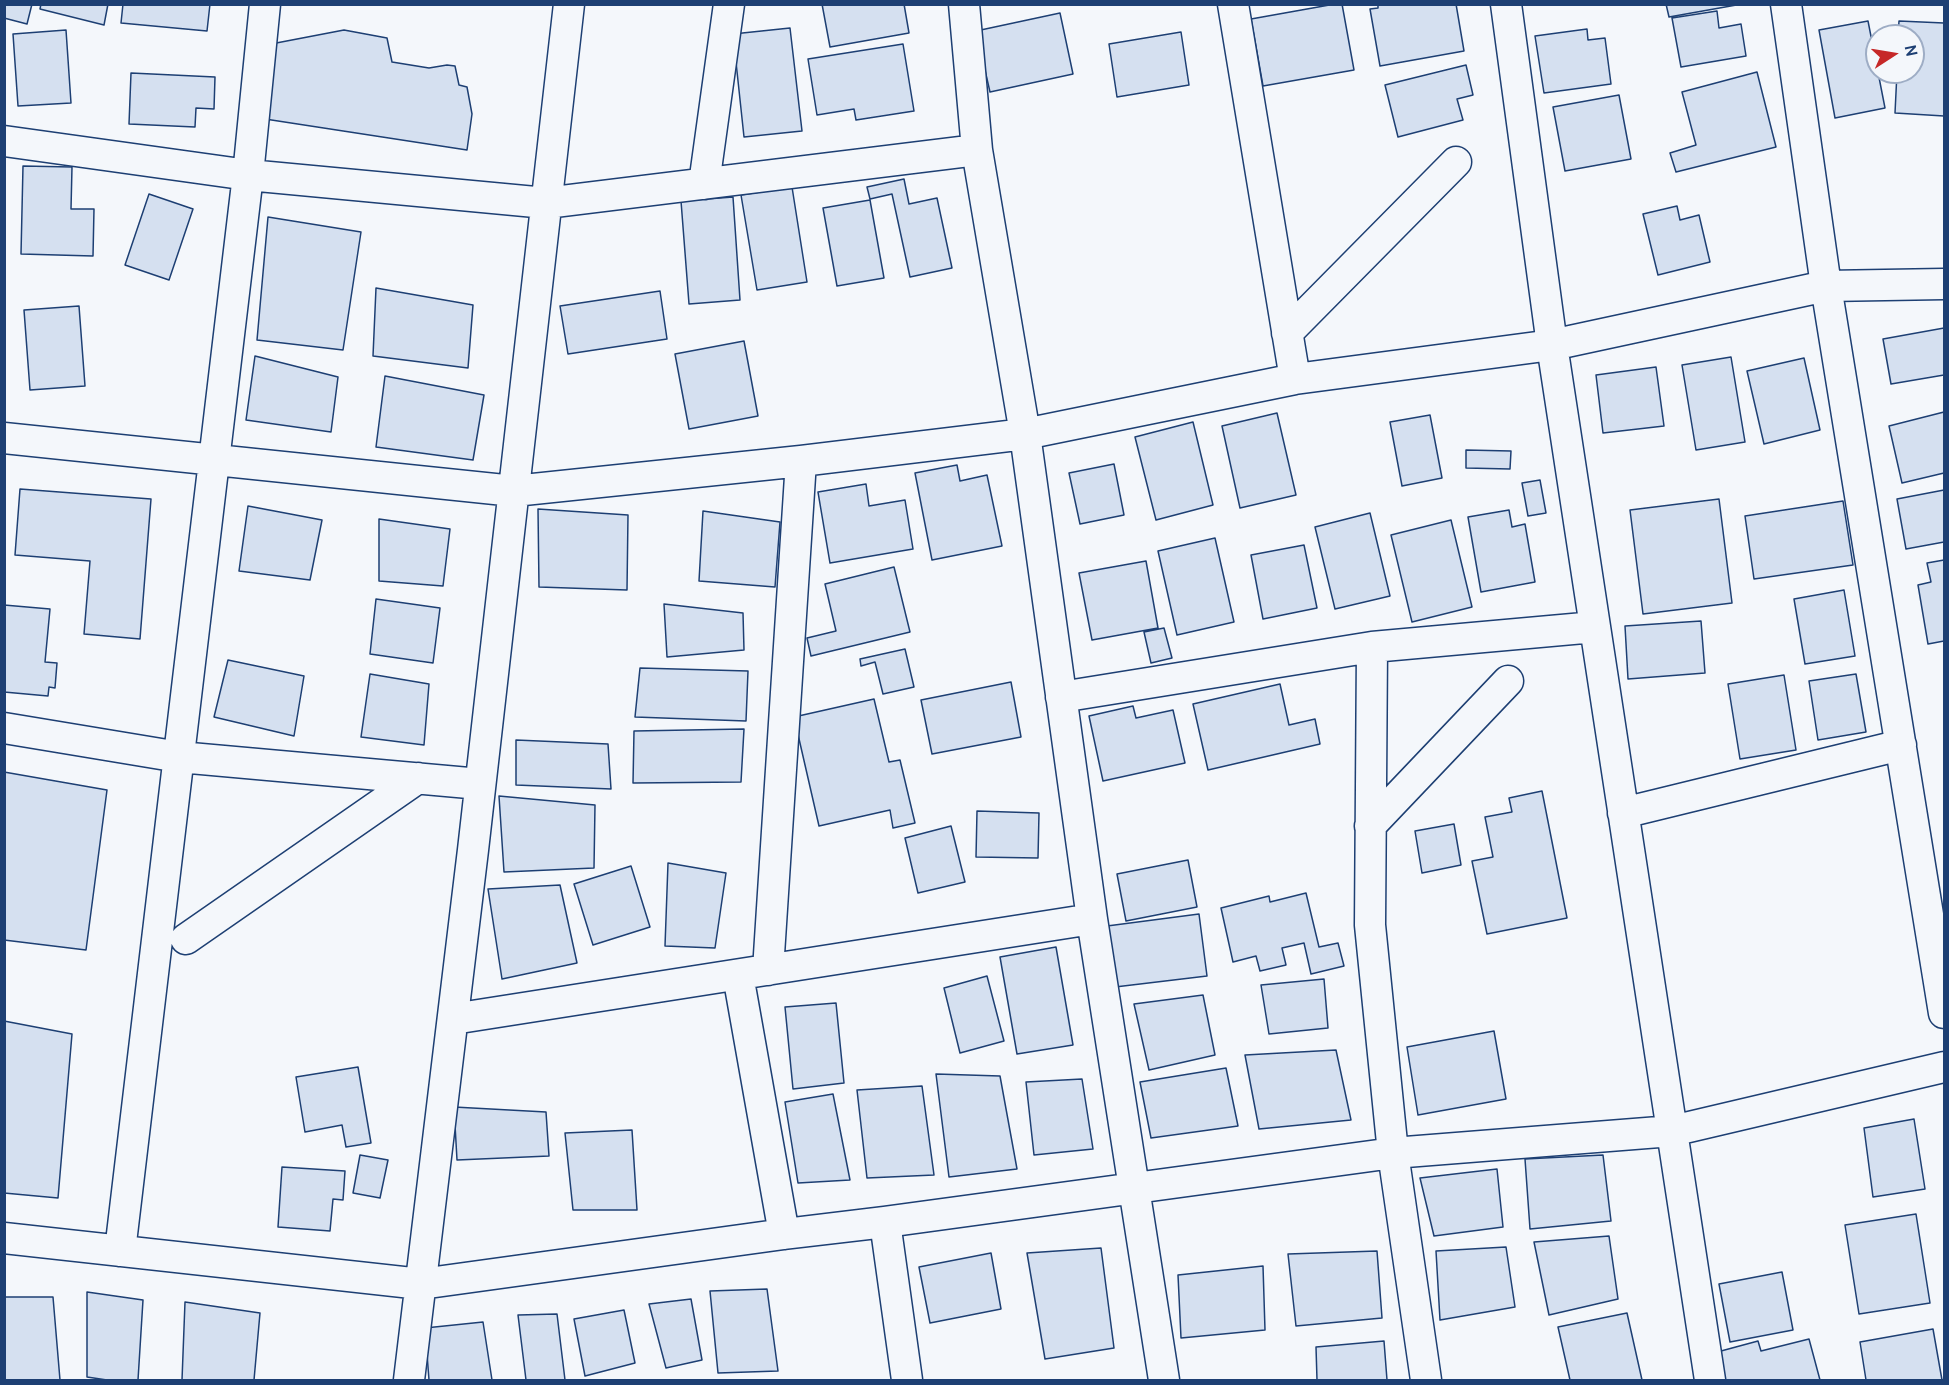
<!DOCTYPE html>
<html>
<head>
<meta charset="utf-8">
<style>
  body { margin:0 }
  #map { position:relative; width:1949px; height:1385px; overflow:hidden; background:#f4f7fb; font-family:Cabin,sans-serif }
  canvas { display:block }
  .frame { position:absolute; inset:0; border:6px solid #1d3f73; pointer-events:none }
  .north { position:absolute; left:1865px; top:24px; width:60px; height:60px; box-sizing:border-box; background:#f4f7fb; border:2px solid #9eadc5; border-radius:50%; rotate:78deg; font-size:16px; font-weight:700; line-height:24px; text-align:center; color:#1d3f73 }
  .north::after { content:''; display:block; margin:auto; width:21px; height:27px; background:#c62828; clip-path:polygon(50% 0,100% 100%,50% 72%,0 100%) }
</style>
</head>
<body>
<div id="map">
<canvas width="1949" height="1385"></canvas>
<div class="frame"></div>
<div class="north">N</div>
</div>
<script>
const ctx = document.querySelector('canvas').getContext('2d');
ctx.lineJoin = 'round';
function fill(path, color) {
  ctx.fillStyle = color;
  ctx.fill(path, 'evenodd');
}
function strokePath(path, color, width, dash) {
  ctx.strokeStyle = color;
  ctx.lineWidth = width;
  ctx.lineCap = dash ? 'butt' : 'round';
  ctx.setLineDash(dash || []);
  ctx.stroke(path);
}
const building = new Path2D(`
  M4,4h28l-5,20 -23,-6z
  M41,4h67l-4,21 -64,-16z
  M123,4h87l-3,27 -86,-8z
  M822,4h82l5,29 -79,14z
  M1335,4h7l12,66 -91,16 -12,-67z
  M1378,4h78l8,47 -84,15 -10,-57 8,-1z
  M1666,4h76l-73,13z
  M1717,11l2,17 22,-4 5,32 -65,11 -9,-49z
  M1060,13l13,61 -83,18 -14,-61z
  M1868,21l17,87 -50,10 -16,-88z
  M1899,21l45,2v93l-49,-3 2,-41h16v-36h-15z
  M790,28l12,103 -58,6 -11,-103z
  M1587,29l1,11 17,-2 6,46 -67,9 -9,-57z
  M66,30l5,73 -53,3 -5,-72z
  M344,30l43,8 5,24 37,6 18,-3 8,1 4,19 8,2 5,27 -5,36 -202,-31 6,-75z
  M1181,32l8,53 -72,12 -8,-53z
  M903,44l11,67 -58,9 -2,-11 -37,6 -9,-56z
  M1466,65l7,30 -16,4 6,21 -65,17 -13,-52z
  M1757,72l19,75 -100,25 -6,-19 26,-8 -14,-53z
  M131,73l84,4 -1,32 -18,-1 -1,19 -66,-3z
  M1619,95l12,64 -66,12 -12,-64z
  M23,166l49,1 -1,42h23l-1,47 -72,-2z
  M904,179l5,25 28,-6 15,70 -42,9 -18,-83 -22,5 -3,-12z
  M792,187l15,95 -50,8 -16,-95z
  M149,194l44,15 -24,71 -44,-15z
  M733,197l7,103 -51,4 -8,-103z
  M870,200l14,78 -47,8 -14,-78z
  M1677,206l3,14 19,-5 11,47 -52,13 -15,-61z
  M268,217l93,15 -18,118 -86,-10z
  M376,288l97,17 -5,63 -95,-12z
  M660,291l7,48 -99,15 -8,-48z
  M79,306l6,80 -55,4 -6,-80z
  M1944,328v47l-53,9 -8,-45z
  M744,341l14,75 -69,13 -14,-75z
  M255,356l83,21 -7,55 -85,-12z
  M1731,357l14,85 -49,8 -14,-85z
  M1804,358l16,72 -56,14 -17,-73z
  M1656,367l8,59 -61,7 -7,-58z
  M385,376l99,19 -11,65 -97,-13z
  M1944,412v61l-42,10 -13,-57z
  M1277,413l19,82 -56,13 -18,-82z
  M1430,415l12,63 -40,8 -12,-64z
  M1193,422l20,83 -57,15 -21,-83z
  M1466,450l45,1 -1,18 -44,-1z
  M1114,464l10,51 -44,9 -11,-51z
  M957,465l3,16 27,-6 15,71 -70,14 -17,-87z
  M1540,480l6,33 -18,3 -6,-33z
  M866,484l3,22 36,-6 8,49 -83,14 -12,-71z
  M20,489l131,10 -11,140 -56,-5 6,-73 -75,-6z
  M1944,490v52l-38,7 -9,-50z
  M1719,499l13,104 -89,11 -13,-104z
  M1843,501l10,64 -99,14 -9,-63z
  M248,506l74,14 -12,60 -71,-9z
  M538,509l90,6 -1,75 -88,-3z
  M1509,510l3,17 13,-3 10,58 -54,10 -13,-75z
  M703,511l77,11 -5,65 -76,-6z
  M1370,513l20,83 -55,13 -20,-82z
  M379,519l71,10 -7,57 -64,-5z
  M1451,520l21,87 -60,15 -21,-87z
  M1215,538l19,84 -57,13 -19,-84z
  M1304,545l13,63 -54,11 -12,-64z
  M1944,560v81l-16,3 -10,-59 13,-3 -4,-19z
  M1146,561l12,67 -66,12 -13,-67z
  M894,567l16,65 -99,24 -4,-18 29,-7 -11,-47z
  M1844,590l11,66 -50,8 -11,-65z
  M376,599l64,9 -7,55 -63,-9z
  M664,604l79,9 1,37 -77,7z
  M4,605l46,4 -5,53 12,1 -2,25 -6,-1 -1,9 -44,-4z
  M1701,621l4,52 -77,6 -3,-53z
  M1164,628l8,30 -21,5 -7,-31z
  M905,649l9,38 -31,7 -8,-32 -14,4 -1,-7z
  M228,660l76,16 -10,60 -80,-19z
  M640,668l108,3 -2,50 -111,-4z
  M370,674l59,10 -5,61 -63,-8z
  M1856,674l10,58 -48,8 -9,-59z
  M1784,675l12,75 -56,9 -12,-75z
  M1011,682l10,55 -89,17 -11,-54z
  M1280,684l9,41 26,-6 5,25 -112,26 -15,-66z
  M874,699l15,63 11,-2 15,63 -22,5 -3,-18 -71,16 -25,-109z
  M1133,706l3,12 37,-8 12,53 -82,18 -14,-65z
  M744,729l-3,53 -108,1 1,-52z
  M516,740l92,4 3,45 -95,-4z
  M4,772l103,18 -21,160 -82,-10z
  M1542,791l25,127 -80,16 -15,-73 21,-4 -8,-40 27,-5 -3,-14z
  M499,796l96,9 -1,63 -90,4z
  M977,811l62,2 -1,45 -62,-1z
  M1454,824l7,41 -39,8 -7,-42z
  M951,826l14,56 -47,11 -13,-55z
  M1188,860l9,47 -71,14 -9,-47z
  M668,863l58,10 -11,75 -50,-2z
  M631,866l19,61 -57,18 -19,-61z
  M560,885l17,78 -75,16 -14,-90z
  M1306,893l13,54 19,-4 6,23 -33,8 -7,-31 -22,5 4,17 -26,6 -4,-15 -23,6 -12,-54 48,-12 1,6z
  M1199,914l8,62 -92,11 -8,-61z
  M1056,947l17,98 -56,9 -17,-97z
  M987,976l17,65 -44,12 -16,-65z
  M1324,979l4,49 -59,6 -8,-49z
  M1203,995l12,60 -66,15 -15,-66z
  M836,1003l8,80 -51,6 -8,-82z
  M4,1021l68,13 -14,164 -54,-5z
  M1494,1031l12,68 -88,16 -11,-68z
  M1336,1050l15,70 -92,9 -14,-74z
  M358,1067l13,76 -25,4 -4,-22 -37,7 -9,-55z
  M1226,1068l12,58 -87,12 -11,-56z
  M936,1074l64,2 17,93 -68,8z
  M1082,1079l11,70 -59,6 -8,-73z
  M922,1086l12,89 -67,3 -10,-88z
  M833,1094l17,86 -52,3 -13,-81z
  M454,1107l92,5 3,44 -92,4z
  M1914,1119l11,70 -52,8 -9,-69z
  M632,1130l5,80h-64l-8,-77z
  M360,1155l28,5 -8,38 -27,-5z
  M1603,1155l8,66 -81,8 -5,-70z
  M282,1167l63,4 -2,29 -10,-1 -3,32 -52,-4z
  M1497,1169l6,58 -69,9 -14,-58z
  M1916,1214l14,89 -71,11 -14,-89z
  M1609,1236l9,63 -69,16 -15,-73z
  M1506,1247l9,60 -75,13 -4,-69z
  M1101,1248l13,100 -69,11 -18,-106z
  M1377,1251l5,67 -86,8 -8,-72z
  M991,1253l10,56 -71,14 -11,-56z
  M1263,1266l2,64 -84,8 -3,-63z
  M1782,1272l11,58 -63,12 -11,-58z
  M767,1289l11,82 -60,2 -8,-82z
  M87,1292l56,8 -5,80h-31l-20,-3z
  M4,1297h49l7,83h-56z
  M691,1299l11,61 -36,8 -17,-64z
  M185,1302l75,11 -6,67h-72z
  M624,1310l11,53 -50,13 -11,-57z
  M1627,1313l15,67h-72l-12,-53z
  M557,1314l8,66h-39l-8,-65z
  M483,1322l9,58h-63l-4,-52z
  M1933,1329l9,51h-76l-6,-38z
  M1809,1339l11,41h-98l-1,-29 37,-10 3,10z
  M1384,1341l3,39h-70l-1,-33z`);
const street = new Path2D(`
  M964,4l13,146 48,284 67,485 72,461
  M1233,4l62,375
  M1506,4l46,341 158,1035
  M1786,4l40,282 118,727
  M4,141l244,34 298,28 431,-53
  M704,184l25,-180
  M1287,333l169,-171
  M4,438l510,53 287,-30 224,-27 270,-55 257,-34 274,-59 118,-2
  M1372,647l-2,278 23,228 33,227
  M1061,697l311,-50 223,-20
  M4,728l175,29 301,27
  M1623,813l278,-68
  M1370,826l138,-145
  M186,939l232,-161
  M768,970l33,-509
  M738,975l46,259
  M453,1019l639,-100
  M885,1222l22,158
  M4,1238l417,46 363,-50 101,-12 508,-69 279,-22 272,-64
  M120,1251l128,-1076 17,-171
  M409,1380l64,-530 96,-846`);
fill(building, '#d5e0f0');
strokePath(building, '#1d3f73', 1.5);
strokePath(street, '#1d3f73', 33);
strokePath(street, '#f4f7fb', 30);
</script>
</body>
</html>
